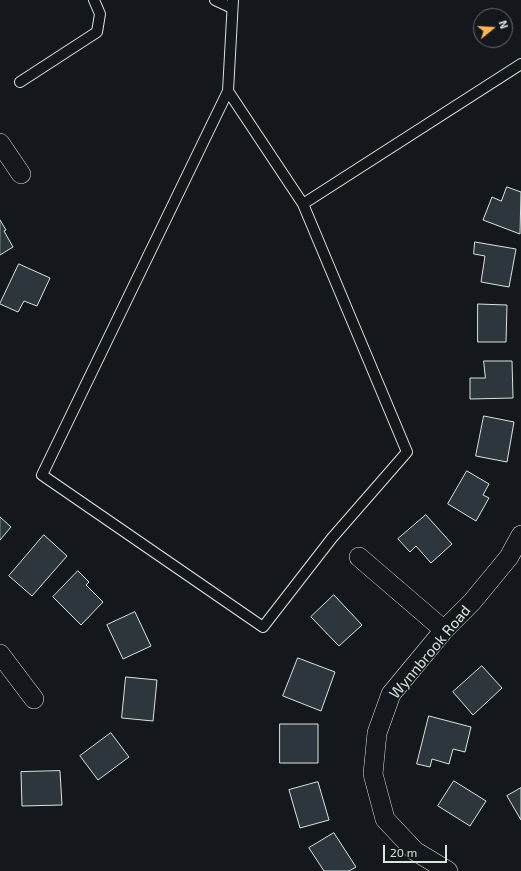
<!DOCTYPE html>
<html>
<head>
<meta charset="utf-8">
<style>
  body { margin:0 }
  #map { position:relative; width:521px; height:871px; overflow:hidden; background:#14181c; font-family:"Exo 2",sans-serif }
  canvas { display:block }
  .north { position:absolute; left:473px; top:8px; width:40px; height:40px; box-sizing:border-box; background:#14181c; border:1px solid #626a69; border-radius:50%; rotate:72deg; font-size:11px; font-weight:700; line-height:16px; text-align:center; color:#d8e6dc }
  .north::after { content:''; display:block; margin:auto; width:14px; height:18px; background:#ffb74d; clip-path:polygon(50% 0,100% 100%,50% 72%,0 100%) }
  .scale { position:absolute; left:383px; top:845px; width:64px; height:18px; box-sizing:border-box; border:2px solid #d8e6dc; border-top:0; padding-left:5px; font-size:12px; line-height:14px; white-space:nowrap; color:#d8e6dc; -webkit-text-stroke:3px #14181c; paint-order:stroke }
</style>
</head>
<body>
<div id="map">
<canvas width="521" height="871"></canvas>
<div class="north">N</div>
<div class="scale">20 m</div>
</div>
<script>
const ctx = document.querySelector('canvas').getContext('2d');
ctx.lineJoin = 'round';
function fill(path, color) {
  ctx.fillStyle = color;
  ctx.fill(path, 'evenodd');
}
function strokePath(path, color, width, dash) {
  ctx.strokeStyle = color;
  ctx.lineWidth = width;
  ctx.lineCap = dash ? 'butt' : 'round';
  ctx.setLineDash(dash || []);
  ctx.stroke(path);
}
function write(font, color, halo, rows, align = 'center') {
  ctx.font = font + ' "Exo 2",sans-serif';
  ctx.lineWidth = 3;
  ctx.setLineDash([]);
  ctx.textBaseline = 'middle';
  ctx.strokeStyle = halo;
  ctx.fillStyle = color;
  for (const [text, x, y, turn = 0] of rows) {
    ctx.save();
    ctx.translate(x, y);
    ctx.rotate((+turn || 0) * Math.PI / 180);
    ctx.textAlign = isNaN(turn) ? turn : align;
    if (halo) ctx.strokeText(text, 0, 0);
    ctx.fillText(text, 0, 0);
    ctx.restore();
  }
}
const building = new Path2D(`
  M507,187l14,5 -1,42 -37,-14 9,-23 9,4z
  M0,220l6,10 -2,1 9,16 -13,8z
  M475,242l41,7 -7,38 -28,-5 4,-26 -11,-2z
  M19,264l31,14 -13,28 -13,-5 -6,11 -18,-8z
  M478,304l29,1 -1,37h-28z
  M484,361h28l1,37 -43,1v-21h15z
  M484,416l30,6 -7,40 -31,-6z
  M467,471l22,13 -6,11 6,3 -13,23 -28,-17z
  M426,515l26,29 -21,19 -15,-17 -6,6 -12,-13z
  M0,517l11,10 -11,13z
  M44,535l23,21 -35,40 -23,-20z
  M78,571l11,11 -3,3 17,17 -22,23 -28,-28z
  M334,595l28,30 -23,21 -28,-29z
  M135,612l16,34 -28,13 -16,-34z
  M298,658l37,14 -14,39 -38,-15z
  M482,666l20,22 -29,27 -20,-23z
  M126,677l31,3 -4,41 -31,-3z
  M429,716l42,11 -6,25 -12,-3 -4,15 -17,-5 -2,8 -13,-3z
  M280,724h38v39h-38z
  M111,733l18,24 -31,23 -18,-24z
  M60,771l2,34 -40,1 -1,-34z
  M454,781l32,20 -16,25 -32,-20z
  M318,782l11,38 -29,8 -11,-38z
  M521,788v32l-14,-24z
  M334,833l22,34 -7,4h-25l-15,-23z`);
const service = new Path2D(`
  M215,0l17,8
  M20,82l77,-50 3,-18 -6,-14
  M228,91l75,113 104,248 -75,86 -69,89 -221,-152 186,-384 5,-91
  M303,204l218,-140`);
const minor = new Path2D(`
  M0,143l21,31
  M359,557l85,73
  M0,654l34,45
  M448,871l-33,-20 -30,-32 -12,-45 4,-41 14,-39 53,-64 28,-28 37,-45 12,-22`);
const streetNames = [
  ["Wynnbrook Road",430,652,-50]
];
fill(building, '#2c363c');
strokePath(building, '#d8e6dc', 1);
strokePath(service, '#d8e6dc', 12);
strokePath(minor, '#d8e6dc', 20);
strokePath(service, '#14181c', 10);
strokePath(minor, '#14181c', 19);
write('15px', '#d8e6dc', '#14181c', streetNames);
</script>
</body>
</html>
